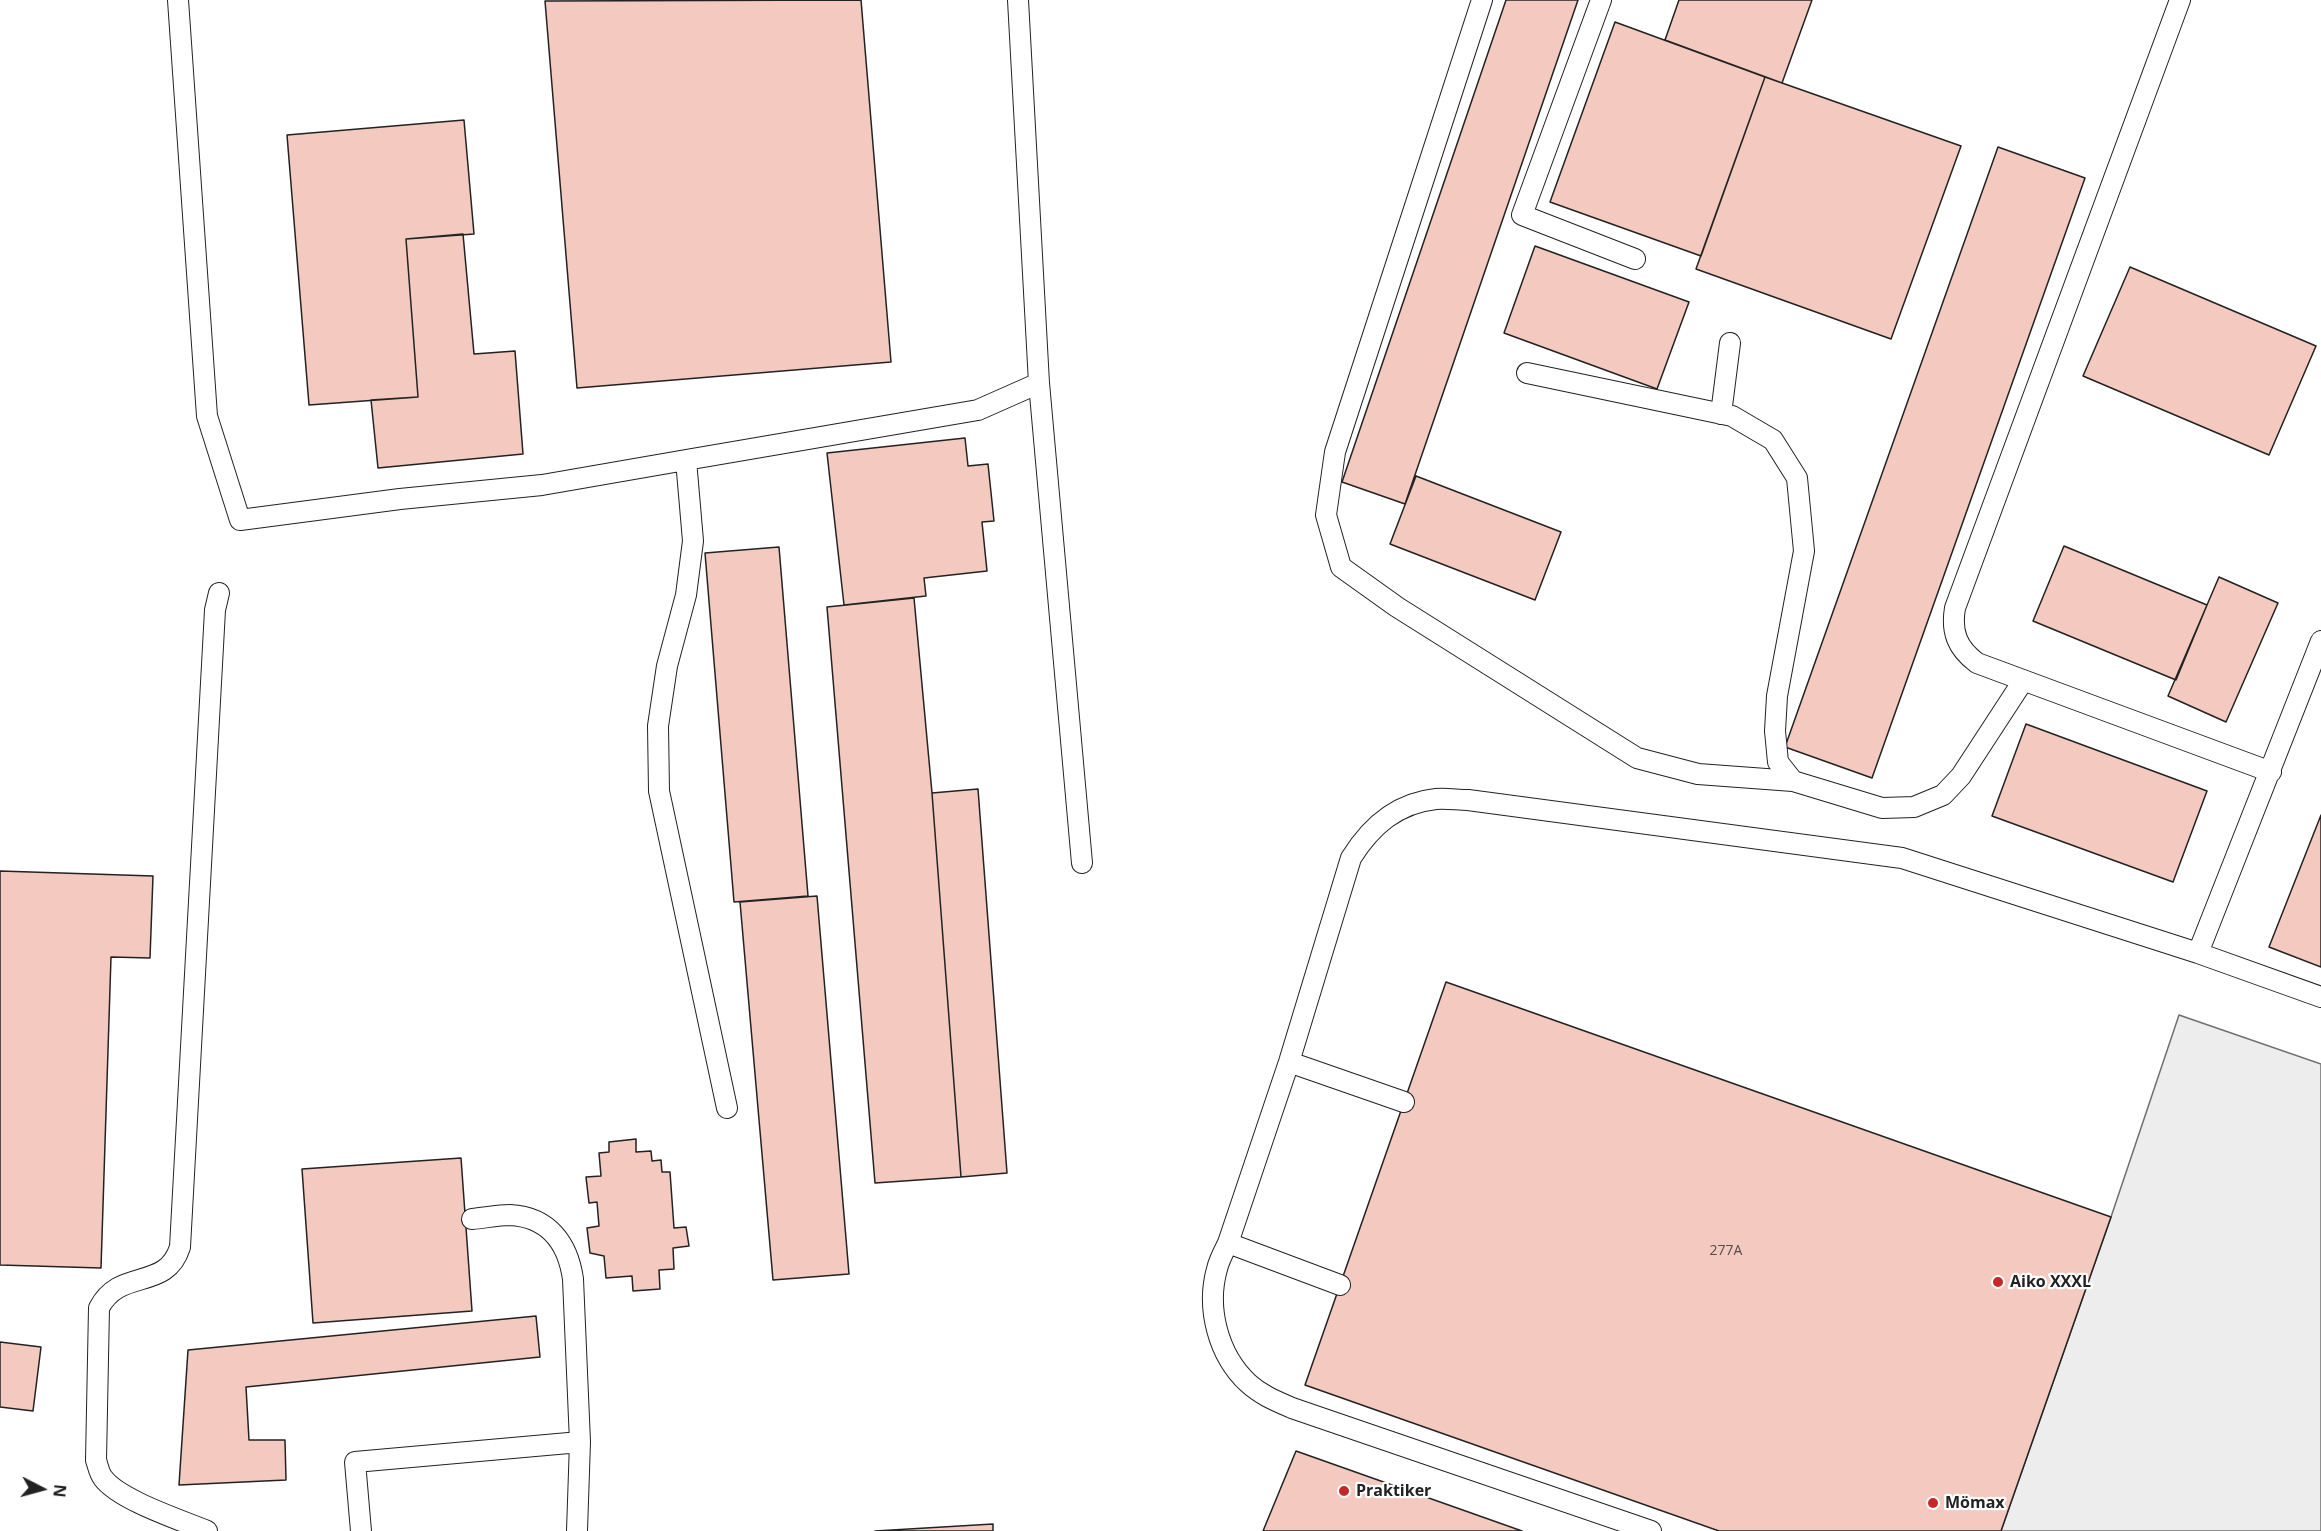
<!DOCTYPE html>
<html>
<head>
<meta charset="utf-8">
<style>
  body { margin:0 }
  #map { position:relative; width:2321px; height:1531px; overflow:hidden; background:#fff; font-family:"Open Sans",sans-serif }
  canvas { display:block }
  .north { position:absolute; left:12px; top:1459px; width:60px; height:60px; -webkit-text-stroke:4px #fff; paint-order:stroke; rotate:96deg; font-size:16px; font-weight:700; line-height:24px; text-align:center; color:#222 }
  .north::after { content:''; display:block; margin:auto; width:21px; height:27px; background:#222; clip-path:polygon(50% 0,100% 100%,50% 72%,0 100%) }
</style>
</head>
<body>
<div id="map">
<canvas width="2321" height="1531"></canvas>
<div class="north">N</div>
</div>
<script>
const ctx = document.querySelector('canvas').getContext('2d');
ctx.lineJoin = 'round';
function fill(path, color) {
  ctx.fillStyle = color;
  ctx.fill(path, 'evenodd');
}
function strokePath(path, color, width, dash) {
  ctx.strokeStyle = color;
  ctx.lineWidth = width;
  ctx.lineCap = dash ? 'butt' : 'round';
  ctx.setLineDash(dash || []);
  ctx.stroke(path);
}
function write(font, color, halo, rows, align = 'center') {
  ctx.font = font + ' "Open Sans",sans-serif';
  ctx.lineWidth = 4.5;
  ctx.setLineDash([]);
  ctx.textBaseline = 'middle';
  ctx.strokeStyle = halo;
  ctx.fillStyle = color;
  for (const [text, x, y, turn = 0] of rows) {
    ctx.save();
    ctx.translate(x, y);
    ctx.rotate((+turn || 0) * Math.PI / 180);
    ctx.textAlign = isNaN(turn) ? turn : align;
    if (halo) ctx.strokeText(text, 0, 0);
    ctx.fillText(text, 0, 0);
    ctx.restore();
  }
}
const parking = new Path2D(`
  M2179,1015l142,49v467h-320l110,-314z`);
const building = new Path2D(`
  M861,0l30,362 -314,26 -32,-387z
  M1506,0h72l-173,504 -63,-22z
  M1679,0h133l-30,83 -117,-43z
  M1615,22l150,55 -64,179 -151,-54z
  M1765,77l196,69 -70,193 -195,-70z
  M464,120l10,114 -68,5 12,158 -109,8 -22,-270z
  M1998,147l87,31 -213,600 -87,-31z
  M463,234l11,120 41,-3 8,103 -145,14 -7,-68 47,-3 -12,-158z
  M1535,246l154,56 -32,87 -153,-56z
  M2130,267l186,79 -47,109 -186,-79z
  M965,438l3,28 20,-2 6,57 -12,1 5,49 -63,7 2,18 -82,9 -17,-152z
  M1416,476l145,56 -26,68 -145,-56z
  M2064,546l143,59 -31,75 -143,-59z
  M779,547l29,349 -74,6 -29,-349z
  M2219,577l59,26 -52,119 -58,-26z
  M914,598l18,195 29,384 -86,6 -48,-576z
  M2026,724l181,67 -34,91 -181,-66z
  M978,789l29,384 -46,4 -29,-384z
  M2321,815v152l-52,-20z
  M0,871l153,5 -3,82 -39,-1 -10,311 -101,-3z
  M817,896l32,378 -76,6 -33,-378z
  M1446,982l665,235 -110,314h-282l-414,-146z
  M636,1139v13l15,-1 1,10 9,-1 1,12h8l4,56 12,-1 3,19 -16,2 1,21 -15,1 1,19 -27,2 -1,-15 -26,2 -2,-22 -14,-3 -3,-25 12,-2 -2,-24 -8,1 -3,-26 15,-1 -2,-23 10,-1v-10z
  M461,1158l11,153 -159,12 -11,-154z
  M536,1316l4,41 -294,30 3,53h36l1,40 -107,5 9,-135z
  M0,1342l41,5 -8,64 -33,-4z
  M1296,1451l226,80h-259z
  M993,1524v7h-118z`);
const lane = new Path2D(`
  M178,0l29,416 33,104 160,-21 142,-14 144,-25 292,-50 61,-27
  M1018,0l21,383 43,480
  M1482,0l-147,452 -9,63 15,52 56,40 240,151 61,16 95,7
  M1601,0l-79,215 113,44
  M2180,0l-225,608c-4,24 2,40 22,55l294,109
  M1527,373l205,43 41,24 24,38 7,73 -27,145 -2,35 3,31 15,19 89,27 32,-1 29,-12 18,-19 62,-95
  M1721,414l9,-71
  M686,460l7,81 -7,54 -19,71 -9,60 1,65 68,317
  M2198,953l123,-312
  M1289,1062l115,40
  M472,1219c12,-1 26,-4 38,-4 39,2 58,29 63,64l7,163 -3,89
  M1228,1243l112,42
  M207,1531c-26,-11 -88,-31 -104,-53 -4,-5 -5,-12 -7,-18l3,-152c21,-41 67,-16 81,-61l35,-637 4,-17
  M361,1531l-6,-69 225,-20
  M1651,1531l-359,-123c-16,-7 -31,-13 -44,-25 -30,-28 -42,-75 -31,-114 2,-9 7,-18 11,-26l61,-181 62,-204c20,-32 46,-55 85,-59 10,-1 22,1 32,1l434,58 296,95 123,44`);
const markers = [
  [1998,1282,6,"#c62828"],
  [1344,1491,6,"#c62828"],
  [1933,1503,6,"#c62828"]
];
const numberNames = [
  ["277A",1726,1251]
];
const poiNames = [
  ["Aiko XXXL",2010,1282],
  ["Praktiker",1356,1491],
  ["Mömax",1945,1503]
];
fill(parking, '#ededed');
strokePath(parking, '#6f6f6f', 1.5);
fill(building, '#f3c9c0');
strokePath(building, '#222', 1.5);
strokePath(lane, '#222', 22);
strokePath(lane, '#fff', 20);
for (const [x, y, r, color] of markers) {
  const dot = new Path2D();
  dot.arc(x, y, r, 0, 2 * Math.PI);
  ctx.fillStyle = color;
  ctx.fill(dot);
  strokePath(dot, '#fff', 2);
}
write('14px', '#564c4a', null, numberNames);
write('bold 16px', '#222', '#fff', poiNames, 'left');
</script>
</body>
</html>
